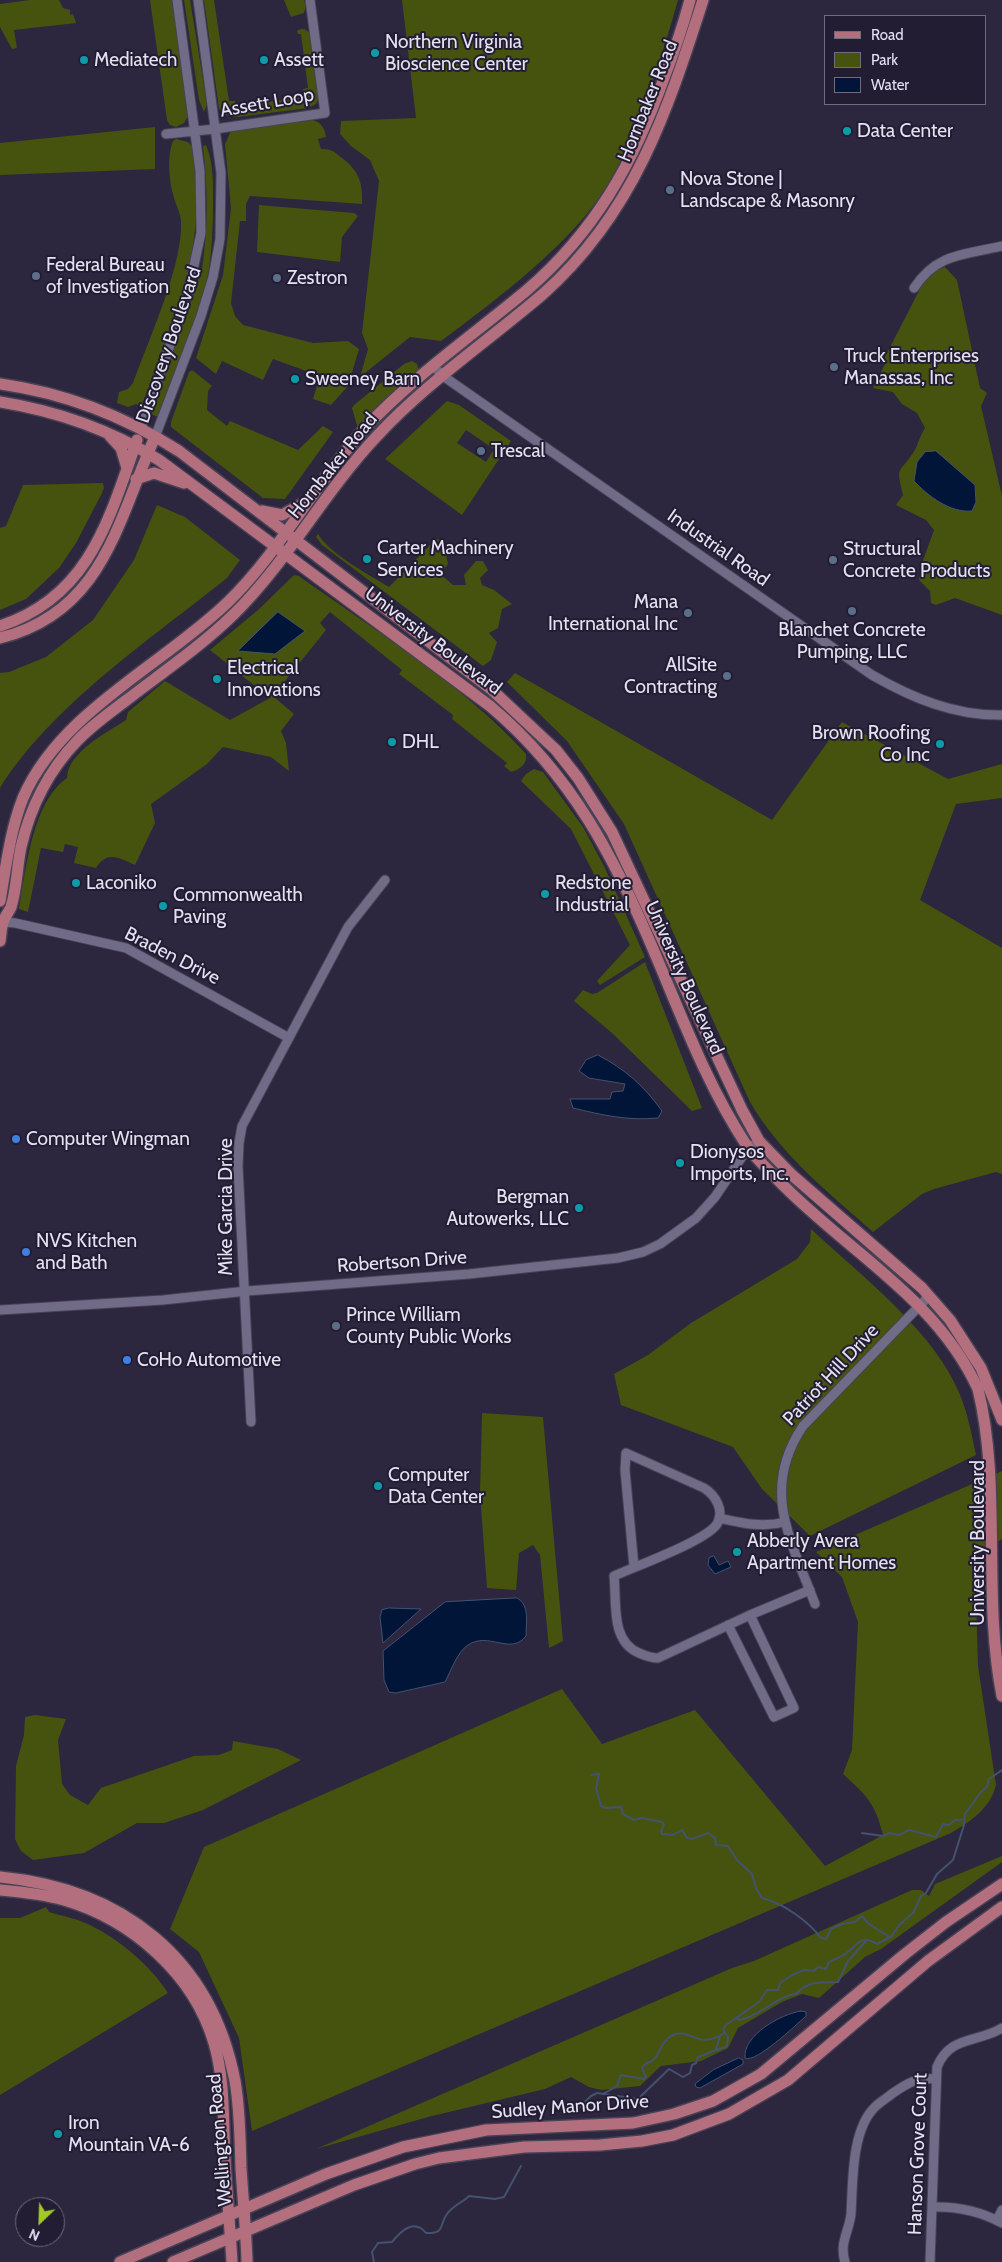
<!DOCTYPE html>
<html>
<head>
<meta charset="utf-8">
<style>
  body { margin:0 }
  #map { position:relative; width:1002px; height:2262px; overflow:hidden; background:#2c263e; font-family:Cabin,sans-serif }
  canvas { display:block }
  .legend { position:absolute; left:824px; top:15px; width:162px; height:90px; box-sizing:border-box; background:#221d33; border:1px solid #706b7f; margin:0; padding:6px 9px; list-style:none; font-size:15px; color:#e4e1f1 }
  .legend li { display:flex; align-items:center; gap:10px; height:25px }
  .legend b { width:25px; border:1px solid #706b7f }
  .north { position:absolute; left:15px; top:2197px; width:50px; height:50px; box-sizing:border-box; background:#221d33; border:1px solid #706b7f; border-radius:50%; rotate:204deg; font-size:14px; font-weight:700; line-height:20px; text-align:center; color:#e4e1f1 }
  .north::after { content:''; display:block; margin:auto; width:18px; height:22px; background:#a3c927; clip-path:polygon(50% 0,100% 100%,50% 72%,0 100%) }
</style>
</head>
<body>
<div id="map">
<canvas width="1002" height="2262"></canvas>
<ul class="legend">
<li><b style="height:6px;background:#b46f7e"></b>Road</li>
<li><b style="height:14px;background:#46530e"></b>Park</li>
<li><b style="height:14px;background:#001537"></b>Water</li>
</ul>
<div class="north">N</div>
</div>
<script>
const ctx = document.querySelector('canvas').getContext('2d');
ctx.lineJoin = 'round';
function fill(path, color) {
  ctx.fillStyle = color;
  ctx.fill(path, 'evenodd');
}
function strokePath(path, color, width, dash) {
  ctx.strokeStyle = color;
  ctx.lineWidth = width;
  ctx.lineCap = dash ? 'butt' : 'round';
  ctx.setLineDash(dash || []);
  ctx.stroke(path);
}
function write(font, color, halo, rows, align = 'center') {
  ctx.font = font + ' Cabin,sans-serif';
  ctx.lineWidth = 4;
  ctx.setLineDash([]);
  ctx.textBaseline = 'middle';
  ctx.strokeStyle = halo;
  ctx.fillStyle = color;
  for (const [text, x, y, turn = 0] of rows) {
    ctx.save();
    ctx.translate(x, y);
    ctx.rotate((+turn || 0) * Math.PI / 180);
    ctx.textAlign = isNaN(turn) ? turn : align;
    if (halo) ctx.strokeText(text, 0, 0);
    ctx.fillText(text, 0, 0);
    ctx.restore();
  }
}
const green = new Path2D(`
  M30,0h29l4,8 7,2v5l3,-1 3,9 -62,7 3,18 -5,1 -12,-22v-23z
  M150,0h23l15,116 -4,7 -8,4 -6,-2 -3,-5z
  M184,0h6l17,104 -3,8 -5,-12z
  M204,0h10l15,101h6l1,5 68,-9 -1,-8 5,-1 -7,-54h-3l-1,-3c6,-5 12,0 15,5l8,60 -4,8 -8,4 -70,9c-9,0 -15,-2 -19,-9z
  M284,0h20l2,6 -2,7 -13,4z
  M402,0h276c-17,59 -38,130 -70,184 -35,59 -112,116 -167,157l-31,-4 -50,40 8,-28 -6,-16 17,-152 -9,-21 -19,-14 -11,-12 1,-13 75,-3z
  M310,120c10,0 15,8 16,17l-8,2 3,10c12,0 13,3 21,9 17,13 21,25 20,46l-112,-8 -4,8v17h-6l-9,82 4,13 8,9 70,18 35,-2 11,8 -11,37 -17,19 -18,-6 7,-23 -47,-17 -10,21 -41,-19 -6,13 -20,-16 27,-83 8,-67 -6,-64 6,-13z
  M155,127v42l-155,6v-32z
  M176,139l12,3c10,9 7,24 8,36 6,83 -26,154 -55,229l-5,-3 -8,3 -11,-4 2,-11 9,-3 5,-6c15,-42 50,-118 48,-161 0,-9 -6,-18 -8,-28 -4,-14 -6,-39 0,-53z
  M206,145c8,19 7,39 7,60 0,22 -1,43 -4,64 -9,51 -33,100 -51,148l-7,-3v-4l51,-141c6,-40 6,-82 1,-123z
  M259,205l95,8 4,3 -16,21 -2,25 -83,-10z
  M945,267l12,13 23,108 7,5 -6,13 21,90v119l-47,-17 -19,7 -5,-2 -1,-12 -11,-11 2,-14 13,-36 -8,-10 -30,-15 7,-10c-7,-30 -5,-20 10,-42 5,-7 6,-16 12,-25l-8,-15 -15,-9 -9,-12 -20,-4 13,-26 -1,-5 38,-74 11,-12z
  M412,361l5,3 2,7 -61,58 -6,-21 2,-3 50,-41z
  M192,370l20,16 -4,5 -1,19 20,16 3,-5 68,29 25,-24 10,6 -48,67 -22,-1 -92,-71v-5l18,-50z
  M447,401l12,4 52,36 -49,74 -77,-56zM466,430l28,19 -8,13 -29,-19z
  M103,483l1,5 -3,7 -25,48 -17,25 -33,31 -26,11v-82l6,-2 17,-41z
  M157,505l28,12 55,43 -13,18c-75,60 -176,128 -227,210v-115l9,-1 37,-15 47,-37 41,-60z
  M318,534c13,21 50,40 71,53l47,-48 7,1 5,24 -8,10 13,11h13l-2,-10 12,-14h7l5,9 -8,8 2,7 12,5 18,14 -10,5 -4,19 -9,5 8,9 -6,18 -8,6 -161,-121 -6,-8z
  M294,575l5,1c75,54 165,109 227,178 2,10 -7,16 -15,18l-7,-6 3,-3 -55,-44 1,-4 -54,-41 3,-4 -72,-58 -10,11 6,7 -53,66 21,18 -13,17 5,12 3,28 -18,-14 -48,-10 -16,17 -56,40 4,19 -20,42c-16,-7 -28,-15 -39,3l-22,-5 4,-16 -13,-3 -2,8 -22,-4 -13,64 -9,-3c7,-39 13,-107 48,-131 1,-26 39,-45 59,-58l2,-8 37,-31 65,39 40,-22 -60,-48 48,-40z
  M172,654l1,2 -12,13 -68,52 -63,84 9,-29 42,-51z
  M515,673l257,147 70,-98 106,57 54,-15v34l-46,6 -36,96 82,48v226l-6,-2 -62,17 -12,5 -49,38c-45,-40 -92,-77 -123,-130l-126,-278 -57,-83 -60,-59z
  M534,769l9,3 40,55 21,39 41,91 -45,28 -3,-4 33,-36 -59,-116 -50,-48 5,-7z
  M645,962l57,146 -10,3 -80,-78 -38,-32 9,-11 9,4 5,-1z
  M811,1229c46,43 115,96 143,153 12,22 17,49 22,73l-166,81 -48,-47 -29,-42 -112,-42 -7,-31 34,-19 43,-32 106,-64 13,-17z
  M482,1413l61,4 20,224 -14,7 -9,-93 -7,-10 -14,8 -3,37 -29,-2 -7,-94z
  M1002,1471v68l-27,17 3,110 18,119c-6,24 -25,36 -45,48l-699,298 -13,-93 -40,-86 -29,-23 34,-82 358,-158 40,55 93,-34 130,156 58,-31c-8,-32 -16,-39 -40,-61l9,-24 6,-128 -16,-45 -26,-25z
  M35,1715l31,4 -8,21 4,44 8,11 18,10 13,-17 93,-32 25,-1 13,-5 1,-9 45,8 23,11 -98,50 -39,13h-27l-53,30 -51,7 -12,-9 -6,-12 1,-73 8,-31 1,-18z
  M1002,1856v6l-121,87 -16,8 -46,41 -17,-4 -20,8 -44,26 -10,20 -27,13 -40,5 -21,20 -39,4 -12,-3 -18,-10 -26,12 -117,28 -112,32 416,-181 22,-7 158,-71h9l8,6 6,-12z
  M46,1907l3,5c14,4 29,7 41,13 30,15 60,40 78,68l-168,102v-177h20z`);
const water = new Path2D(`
  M936,451l39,34 1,17 -4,9c-22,2 -44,-15 -58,-30l3,-19 8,-10z
  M278,612l27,19 -30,23 -37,-3z
  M598,1055c27,14 46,31 64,56l-4,7c-30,3 -56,-3 -85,-10l-3,-9h40l2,-7 11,-1 2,-7 -36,-6 -10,-7 7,-11z
  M714,1556l5,9 9,-4 3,6 -16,7 -7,-9 1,-7z
  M517,1598c13,7 9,24 9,38 -15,20 -37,-5 -58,9 -11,7 -17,26 -23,37l-49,11 -7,-1 -5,-12 -1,-29 62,-49z
  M389,1608l32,1 -38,34 -3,-26 2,-7z
  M801,2011l5,1v4c-10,9 -51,48 -61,42 -2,-23 36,-44 56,-47z
  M739,2058l4,2v4l-43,24 -4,-1 -1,-3 18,-14z`);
const stream = new Path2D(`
  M591,1775l8,-1 -3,14 5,18 5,2 15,-1 2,7 11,6 8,-2 20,4 2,3 -3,6 1,3 11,1 9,-5 5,8 5,1 16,-6 7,5 1,7 12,1 9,14 15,14 4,14 6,10c21,5 46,23 59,40l5,1 5,-10 11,-5 13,-2 7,-6 7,8 19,12
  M862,1833l21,3 6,-3 10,2 10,-5 27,7 7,-13 6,1 6,-5h7
  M736,2018l4,2c20,-4 37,-24 56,-26 12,-14 25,-11 42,-12l10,-21 18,-20
  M716,2049l4,-13
  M603,2094l14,-8 4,-11 23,4 2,-2 -4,-9c3,-6 8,-5 12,-9 7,-7 7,-18 19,-24 16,-8 26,16 51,-2
  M580,2107l11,-11 6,-3 41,6 31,-30 14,8 7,-4 2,-8 4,-2 2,-6 29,-11 1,-9 -5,-7 3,-5 33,-23 8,-12h11l2,-7 12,-8 12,-5 10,1 4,-4 8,2 3,-7c5,-3 11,-4 16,-8 11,-7 15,-21 32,-10l15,-8 7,-11 15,-13 7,-16 5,-3 11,-19 16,-14 11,-35 1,-11 16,-22 6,-5 2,-8 13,-9
  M374,2262l-2,-10 6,-9 14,-1c9,-11 22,-24 34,-9 20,1 13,-9 21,-19 5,-8 15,-11 22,-18l26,3 9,-2 17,-31`);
const minor = new Path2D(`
  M166,134l49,-5 110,-16 -15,-113
  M914,288c23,-35 50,-33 88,-42
  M434,367l9,9 429,299c40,23 83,41 130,40
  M141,429l47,-136 13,-60 -1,-62 -23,-171
  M155,437l46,-121 12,-39 7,-38 1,-66 -23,-173
  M3,922l12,1 111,25 163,90
  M0,1310l163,-10 84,-9 222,-17 149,-16 25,-6 17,-8 36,-26 19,-21 33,-49 4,-3
  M251,1422l-13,-256 1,-23 3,-17 106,-199 37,-47
  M719,1518c23,5 43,10 66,4
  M634,1567l-9,-97 1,-17 78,35c11,7 21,22 13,36 -11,17 -81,42 -103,52 3,26 -4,65 25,77 7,3 11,5 19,5l92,-43 60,-25
  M815,1604c-24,-64 -55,-114 -12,-178l126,-130
  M728,1625l46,92 20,-9 -44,-93
  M932,2207c25,-1 48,4 70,16
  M997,2220l5,-10
  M845,2262c-6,-19 4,-30 6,-48 2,-31 0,-84 24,-107 5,-5 12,-9 18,-14 15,-10 24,-16 42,-14
  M930,2262l7,-195c13,-32 41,-24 65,-39`);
const major = new Path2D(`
  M0,384c65,9 124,32 179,67l313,239 64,60 22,28 34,54 130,278 17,31 33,34 130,113 28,32 31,48 21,52
  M0,402c57,9 110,28 159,58l331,246c82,69 125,152 166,250 27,64 52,131 91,190 8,12 21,23 31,34 67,70 158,117 200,209 24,98 4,205 24,307
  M110,436l11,12 6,20
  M136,479l18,-6 30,10
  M262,511l20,4 20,-11
  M0,626c89,-29 109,-106 137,-186
  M0,638c104,-26 117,-117 155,-201
  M0,901c6,-34 10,-70 23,-103 37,-86 140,-133 205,-196 53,-52 88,-120 138,-175 47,-50 107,-92 160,-136 69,-59 108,-129 138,-213 10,-26 19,-52 26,-78
  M0,941c1,-6 1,-13 3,-18 1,-6 6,-11 8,-16 6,-19 6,-41 10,-60 9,-39 28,-77 56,-106 14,-15 31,-27 47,-39 36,-28 76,-55 109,-87 55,-54 91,-123 144,-179 49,-53 111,-95 166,-142 91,-81 124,-182 160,-294
  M0,1877c122,12 211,80 235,204 5,28 5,58 6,87 2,31 5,62 6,94
  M0,1890c22,2 43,4 64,10 68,20 130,74 150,143 11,37 9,78 11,117 2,34 5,68 7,102
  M120,2262l206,-88 77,-27 83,-17 147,-7 41,-9 39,-13 48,-27 144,-120 41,-32 56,-38
  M173,2262l181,-77 61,-21 24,-6 85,-11 76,-2 42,-4 31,-6 56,-21 59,-34 140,-119 74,-54`);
const markers = [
  [375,53,5,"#0f9aa8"],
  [84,60,5,"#0f9aa8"],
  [264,60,5,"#0f9aa8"],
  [847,131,5,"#0f9aa8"],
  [670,190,5,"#5c6f8a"],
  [36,276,5,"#5c6f8a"],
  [277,278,5,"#5c6f8a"],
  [834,367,5,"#5c6f8a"],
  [295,379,5,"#0f9aa8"],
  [481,451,5,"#5c6f8a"],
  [367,559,5,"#0f9aa8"],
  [833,560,5,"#5c6f8a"],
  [852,611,5,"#5c6f8a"],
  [688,613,5,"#5c6f8a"],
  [727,676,5,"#5c6f8a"],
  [217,679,5,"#0f9aa8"],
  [392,742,5,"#0f9aa8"],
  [940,744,5,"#0f9aa8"],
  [76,883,5,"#0f9aa8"],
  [545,894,5,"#0f9aa8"],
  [163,906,5,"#0f9aa8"],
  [16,1139,5,"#3f7fe0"],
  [680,1163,5,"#0f9aa8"],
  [579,1208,5,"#0f9aa8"],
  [26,1252,5,"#3f7fe0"],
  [336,1326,5,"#5c6f8a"],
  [127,1360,5,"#3f7fe0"],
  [378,1486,5,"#0f9aa8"],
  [737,1552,5,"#0f9aa8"],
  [58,2134,5,"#0f9aa8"]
];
const poiNames = [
  ["Northern Virginia",385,42],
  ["Bioscience Center",385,64],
  ["Mediatech",94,60],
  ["Assett",274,60],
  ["Data Center",857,131],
  ["Nova Stone |",680,179],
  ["Landscape & Masonry",680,201],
  ["Federal Bureau",46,265],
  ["of Investigation",46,287],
  ["Zestron",287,278],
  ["Truck Enterprises",844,356],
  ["Manassas, Inc",844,378],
  ["Sweeney Barn",305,379],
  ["Trescal",491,451],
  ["Carter Machinery",377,548],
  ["Services",377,570],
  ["Structural",843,549],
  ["Concrete Products",843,571],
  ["Mana",678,602,"right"],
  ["International Inc",678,624,"right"],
  ["Blanchet Concrete",852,630,"center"],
  ["Pumping, LLC",852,652,"center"],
  ["AllSite",717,665,"right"],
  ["Contracting",717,687,"right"],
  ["Electrical",227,668],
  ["Innovations",227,690],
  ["Brown Roofing",930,733,"right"],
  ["Co Inc",930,755,"right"],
  ["DHL",402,742],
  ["Laconiko",86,883],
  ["Redstone",555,883],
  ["Industrial",555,905],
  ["Commonwealth",173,895],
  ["Paving",173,917],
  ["Computer Wingman",26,1139],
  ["Dionysos",690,1152],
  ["Imports, Inc.",690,1174],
  ["Bergman",569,1197,"right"],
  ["Autowerks, LLC",569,1219,"right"],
  ["NVS Kitchen",36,1241],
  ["and Bath",36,1263],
  ["Prince William",346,1315],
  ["County Public Works",346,1337],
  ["CoHo Automotive",137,1360],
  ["Computer",388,1475],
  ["Data Center",388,1497],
  ["Abberly Avera",747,1541],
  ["Apartment Homes",747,1563],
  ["Iron",68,2123],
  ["Mountain VA-6",68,2145]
];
const streetNames = [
  ["Hornbaker Road",648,101,-68],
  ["Assett Loop",267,103,-10],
  ["Discovery Boulevard",169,345,-71],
  ["Hornbaker Road",333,466,-51],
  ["Industrial Road",718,548,35],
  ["University Boulevard",433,641,37],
  ["Braden Drive",172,956,27],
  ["University Boulevard",684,978,66],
  ["Mike Garcia Drive",226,1207,-90],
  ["Robertson Drive",402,1262,-4],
  ["Patriot Hill Drive",831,1375,-47],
  ["University Boulevard",978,1543,-90],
  ["Sudley Manor Drive",570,2107,-4],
  ["Wellington Road",220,2140,-95],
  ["Hanson Grove Court",918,2154,-88]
];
fill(green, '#46530e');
fill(water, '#001537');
strokePath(water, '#44526f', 1);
strokePath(stream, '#44526f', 2);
strokePath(minor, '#474155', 11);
strokePath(major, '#474155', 14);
strokePath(minor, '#706b86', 9);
strokePath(major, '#b46f7e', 11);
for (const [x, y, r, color] of markers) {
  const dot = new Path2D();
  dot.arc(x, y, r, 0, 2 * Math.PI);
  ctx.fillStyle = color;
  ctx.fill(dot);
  strokePath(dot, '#221d33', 2);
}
write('19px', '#e4e1f1', '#221d33', poiNames, 'left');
write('19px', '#e4e1f1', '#221d33', streetNames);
</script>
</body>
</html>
